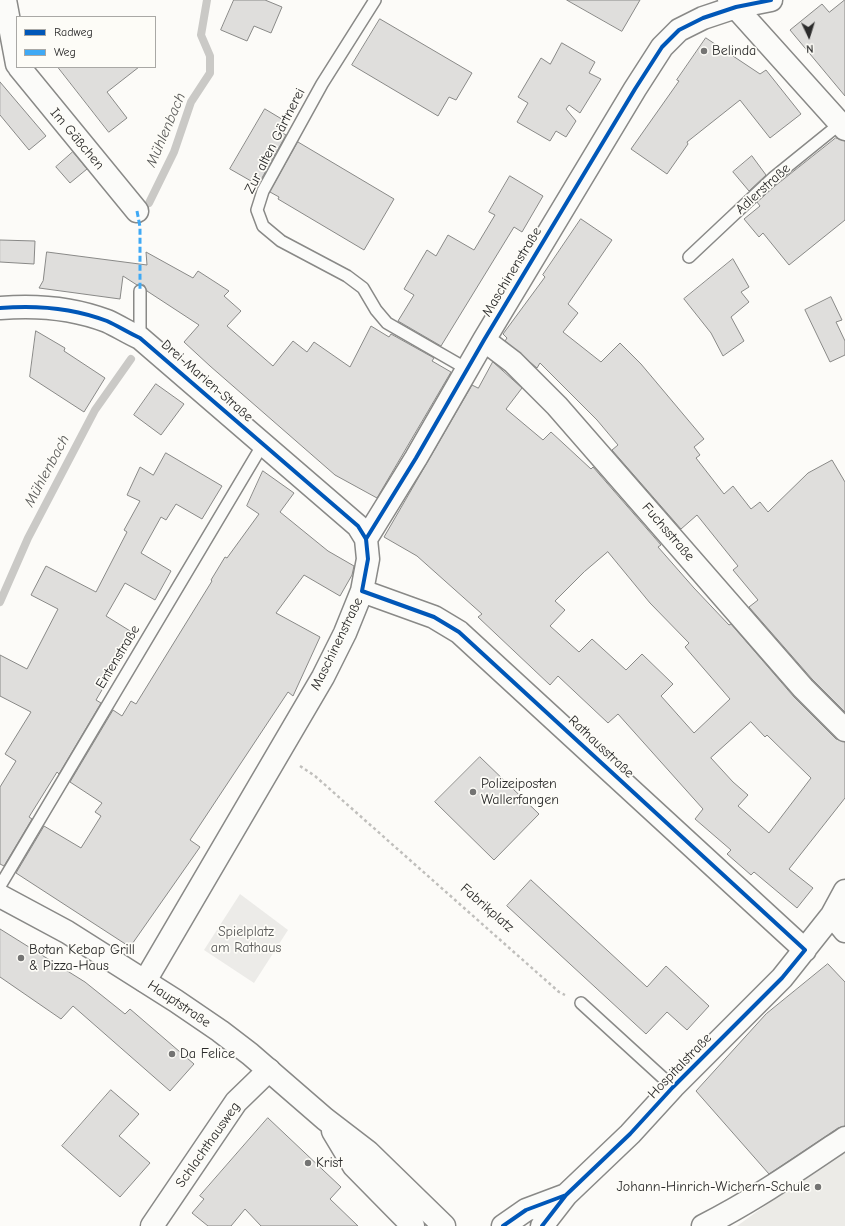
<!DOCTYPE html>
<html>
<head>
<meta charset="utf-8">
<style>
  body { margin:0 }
  #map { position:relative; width:845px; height:1226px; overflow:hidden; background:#fcfbf8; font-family:"Comic Neue",sans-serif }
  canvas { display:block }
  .legend { position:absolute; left:16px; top:16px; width:140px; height:52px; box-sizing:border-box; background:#fdfcf7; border:1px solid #a9a8a5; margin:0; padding:5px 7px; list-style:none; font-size:12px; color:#2b2b2b }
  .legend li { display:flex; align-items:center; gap:8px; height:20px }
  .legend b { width:20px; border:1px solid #a9a8a5 }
  .north { position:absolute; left:789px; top:16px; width:40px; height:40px; -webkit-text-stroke:3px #fdfcf7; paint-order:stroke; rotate:176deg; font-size:11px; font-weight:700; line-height:16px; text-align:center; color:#2b2b2b }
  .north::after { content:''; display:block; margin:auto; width:14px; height:18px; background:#2b2b2b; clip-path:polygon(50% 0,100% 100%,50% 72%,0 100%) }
</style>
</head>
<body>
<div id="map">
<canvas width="845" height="1226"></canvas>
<ul class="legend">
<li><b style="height:5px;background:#0057b8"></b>Radweg</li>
<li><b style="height:5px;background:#3fa9f5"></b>Weg</li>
</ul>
<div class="north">N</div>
</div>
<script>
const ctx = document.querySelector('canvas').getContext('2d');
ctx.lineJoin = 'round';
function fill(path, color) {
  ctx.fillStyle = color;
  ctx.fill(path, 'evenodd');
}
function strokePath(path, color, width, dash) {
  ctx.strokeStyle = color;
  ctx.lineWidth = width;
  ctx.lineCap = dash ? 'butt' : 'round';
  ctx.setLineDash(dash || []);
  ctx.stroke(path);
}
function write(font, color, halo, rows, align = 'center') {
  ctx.font = font + ' "Comic Neue",sans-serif';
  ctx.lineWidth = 3.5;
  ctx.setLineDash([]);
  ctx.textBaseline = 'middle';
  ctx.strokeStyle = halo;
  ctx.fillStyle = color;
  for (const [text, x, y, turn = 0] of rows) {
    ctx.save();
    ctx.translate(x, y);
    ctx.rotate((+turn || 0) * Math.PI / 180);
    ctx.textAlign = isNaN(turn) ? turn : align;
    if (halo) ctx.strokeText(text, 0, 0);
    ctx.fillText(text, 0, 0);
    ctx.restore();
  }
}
const built = new Path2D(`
  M845,1148v78h-108z`);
const green = new Path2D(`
  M240,894l48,36 -34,53 -50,-33z`);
const stream = new Path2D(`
  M149,203l25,-51 17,-50 19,-29v-17l-9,-21 6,-35
  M0,602l28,-64 67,-128 36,-51`);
const building = new Path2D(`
  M234,0h31l17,7 -11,26 -17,-7 -7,15 -26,-11z
  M567,0h73l-18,31z
  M845,0v96l-55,-66 32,-26 7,8z
  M380,19l92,54 -16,27 -7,-3 -11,19 -86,-51z
  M706,38l54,36 6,-4 35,44 -31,24 -30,-38 -53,42 1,2 -21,30 -36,-25 48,-68 -2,-1z
  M562,43l33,19 -6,11 12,6 -21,34 -11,-8 -3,4 10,12 -10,16 -10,-6 -6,10 -33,-19 11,-19 -10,-6 23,-39 9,6z
  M58,67h81l-32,25 20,26 -18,14z
  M0,82l46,54 -17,14 -29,-35z
  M265,109l20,12 -6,10 7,4 -28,50 -28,-16z
  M836,138l9,3v79l-56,45 -26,-32 -4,4 -15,-18 16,-13 -3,-4 18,-16z
  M298,142l96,57 -30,51 -86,-51 1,-2 -9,-5z
  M73,152l14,17 -17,14 -14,-16z
  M752,156l14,19 -17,16 -16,-19z
  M510,176l33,20 -21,36 -8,-5 -73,119 -43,-25 16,-26 -10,-6 23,-39 9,6 12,-21 26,15 21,-35 -6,-3z
  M581,219l31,21 -44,64 10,9 -15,19 38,30 19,-19 21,21 63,75 -10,8 6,8 -4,3 28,36 9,-8 18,23 9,-7 8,10 40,-39 24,-13 13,22v230l-33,-33 -63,-72 9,-7 -25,-30 5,-4 -41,-51 -16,14 -69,-79 6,-5 -21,-25 -57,-57 -3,5 -32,-27 2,-3 -4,-4 42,-57 -2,-2z
  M0,240l35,1 -1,23 -34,-2z
  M47,252l100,13 -1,-13 47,26 5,-7 31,20 -5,5 17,15 -14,15 46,40 20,-25 14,11 7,-10 36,25 21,-41 18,11 2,-3 43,24 -2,3 19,11 -74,126 -42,-23 -125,-109 -26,-24 15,-17 -52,-34 -3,-6h-7l-14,-9 -3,23 -81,-11 4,-7z
  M733,259l16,28 -8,5 8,10 -18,15 13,24 -21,15 -12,-23 -27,-34z
  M831,297l11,23 -6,2 9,19v14l-15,7 -25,-52z
  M36,331l29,17 -1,3 41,27 -21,34 -54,-35z
  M493,362l29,26 -16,21 37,31 8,-8 40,37 2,-2 68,78 -3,2 36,41 35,37 2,-1 63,73 42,42 9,3v56l-56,71 24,19 -16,20 -43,-36 -3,3 -24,-21 4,-4 -36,-31 8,-10 -85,-95 -10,9 -50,-47 -8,9 -72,-68 4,-3 -65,-58 -33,-19 88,-152 6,3zM608,552l42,51 39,40 -4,4 45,52 -36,34 -33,-37 12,-12 -31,-30 -16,16 -34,-31 -13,13 -29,-26 15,-16 -10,-9 29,-29zM751,722l14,15 2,-2 44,43 -42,55 -31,-27 10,-11 -15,-13 -22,-24z
  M156,384l28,20 -23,31 -27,-20z
  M166,453l56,33 -20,33 -26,-15 -10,16 -5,-3 -20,36 30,18 -16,29 -30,-17 -19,33 29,18 -39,66 5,3 -42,71 -2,-2 -28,45 3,2 -28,47 -4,-2v-77l16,-26 -11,-7 26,-42 -31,-16v-41l27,14 31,-60 -27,-14 15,-29 50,26 31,-60 -3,-2 16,-29 -13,-6 13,-28 13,8z
  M263,471l31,22 -14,19 48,39 26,15 -2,9 -12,21 -36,-21 -28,38 44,24 -27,59 -5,-4 -98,148 10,7 -70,100 -114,-74 28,-47 37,22 20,-32 -6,-4 7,-9 -32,-21 43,-72 9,6 9,-15 5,3 76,-123 -1,-1 14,-23 2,1 32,-44 -12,-8z
  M480,757l59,57 -45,46 -59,-58z
  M531,880l116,107 19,-21 43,40 -22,24 -20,-18 -21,22 -139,-128z
  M0,929l85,53 40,32 5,-5 64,55 -24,27 -97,-85 -12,13 -61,-42z
  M828,964l17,18v144l-7,2 -69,46 -73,-83 70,-77z
  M111,1090l28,24 -20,22 31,27 -30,34 -58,-51z
  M268,1118l73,69 -11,12 28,27h-97l-16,-17 -14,17h-23l-16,-13 12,-14 -4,-3z`);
const path = new Path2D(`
  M300,766l15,10 244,216 6,3`);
const lane = new Path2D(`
  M375,0l-53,84 -59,107 -6,19 6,16 18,15 66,35 16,12 13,22 11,13 80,46
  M689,257l84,-79 68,-55
  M140,338v-47
  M0,886l263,-442
  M581,1003l92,84`);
const street = new Path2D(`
  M5,0l12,64
  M729,0l116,129
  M19,67l118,144
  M0,308c36,-3 73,0 107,13 11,5 22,12 33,17l218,188 8,13
  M484,340l29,22 44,44 246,282 42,42
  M362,591l72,26 25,15 346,318
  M832,915l13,16
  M145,981l178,-304 22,-44 17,-42 6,-32 -2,-20 50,-81 68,-118 151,-251 27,-42 17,-17 24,-12 33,-11 35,-7
  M152,1226l84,-124 33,-32
  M503,1226l23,-16 40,-15
  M542,1226l24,-31 64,-61 43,-47 109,-109 50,-63 13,-24
  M703,1226c50,-25 96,-57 142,-88`);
const secondary = new Path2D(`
  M0,896l67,36 109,69 44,30 30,23 75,65 43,33 76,74
  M333,1131l21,35 59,60`);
const quiet = new Path2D(`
  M137,211l3,16v64`);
const cycleway = new Path2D(`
  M0,308c36,-3 73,0 107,13 11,5 22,12 33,17l218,188 8,13
  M503,1226l23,-16 40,-15
  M542,1226l24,-31 64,-61 43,-47 109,-109 23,-28 -346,-318 -25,-15 -72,-26 6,-32 -2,-20 50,-81 68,-118 151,-251 27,-42 17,-17 24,-12 33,-11 35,-7`);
const markers = [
  [704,51,4,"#747473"],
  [473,792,4,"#747473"],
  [21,958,4,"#747473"],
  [172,1054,4,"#747473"],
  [308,1163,4,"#747473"],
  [818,1187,4,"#747473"]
];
const poiNames = [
  ["Belinda",712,51],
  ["Polizeiposten",481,784],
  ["Wallerfangen",481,800],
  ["Botan Kebap Grill",29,950],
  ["& Pizza-Haus",29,966],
  ["Da Felice",180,1054],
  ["Krist",316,1163],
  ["Johann-Hinrich-Wichern-Schule",810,1187,"right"]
];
const streetNames = [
  ["Im Gäßchen",77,139,50],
  ["Zur alten Gärtnerei",275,141,-63],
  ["Adlerstraße",763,189,-42],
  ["Maschinenstraße",512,272,-59],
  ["Drei-Marien-Straße",207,381,41],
  ["Fuchsstraße",668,532,49],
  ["Maschinenstraße",337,644,-64],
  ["Entenstraße",118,657,-59],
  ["Rathausstraße",601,747,43],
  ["Fabrikplatz",487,908,41],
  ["Hauptstraße",179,1004,34],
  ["Hospitalstraße",680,1066,-46],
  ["Schlachthausweg",208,1145,-55]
];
const parkNames = [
  ["Spielplatz",246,932],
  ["am Rathaus",246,948]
];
const waterNames = [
  ["Mühlenbach",166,130,-67],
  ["Mühlenbach",47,471,-62]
];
fill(built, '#ecebe7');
fill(green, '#ecebe8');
strokePath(stream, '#cac9c6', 8);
fill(building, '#dfdedc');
strokePath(building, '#898987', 1);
strokePath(lane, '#898987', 14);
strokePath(street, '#898987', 25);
strokePath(secondary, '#898987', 25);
strokePath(path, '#c0bfbc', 2.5, [3, 3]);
strokePath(lane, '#fbfbf9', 11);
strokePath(street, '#fbfbf9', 22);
strokePath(secondary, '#fbfbf9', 22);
strokePath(quiet, '#3fa9f5', 3, [6, 3]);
strokePath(cycleway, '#0057b8', 4);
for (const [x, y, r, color] of markers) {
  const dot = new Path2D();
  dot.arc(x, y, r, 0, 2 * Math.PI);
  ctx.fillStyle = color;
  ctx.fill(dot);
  strokePath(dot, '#fdfcf7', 1.5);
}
write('14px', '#2b2b2b', '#fdfcf7', poiNames, 'left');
write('14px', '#2b2b2b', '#fdfcf7', streetNames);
write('14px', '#585857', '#fdfcf7', parkNames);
write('italic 15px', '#5b5b5a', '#fdfcf7', waterNames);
</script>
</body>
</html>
